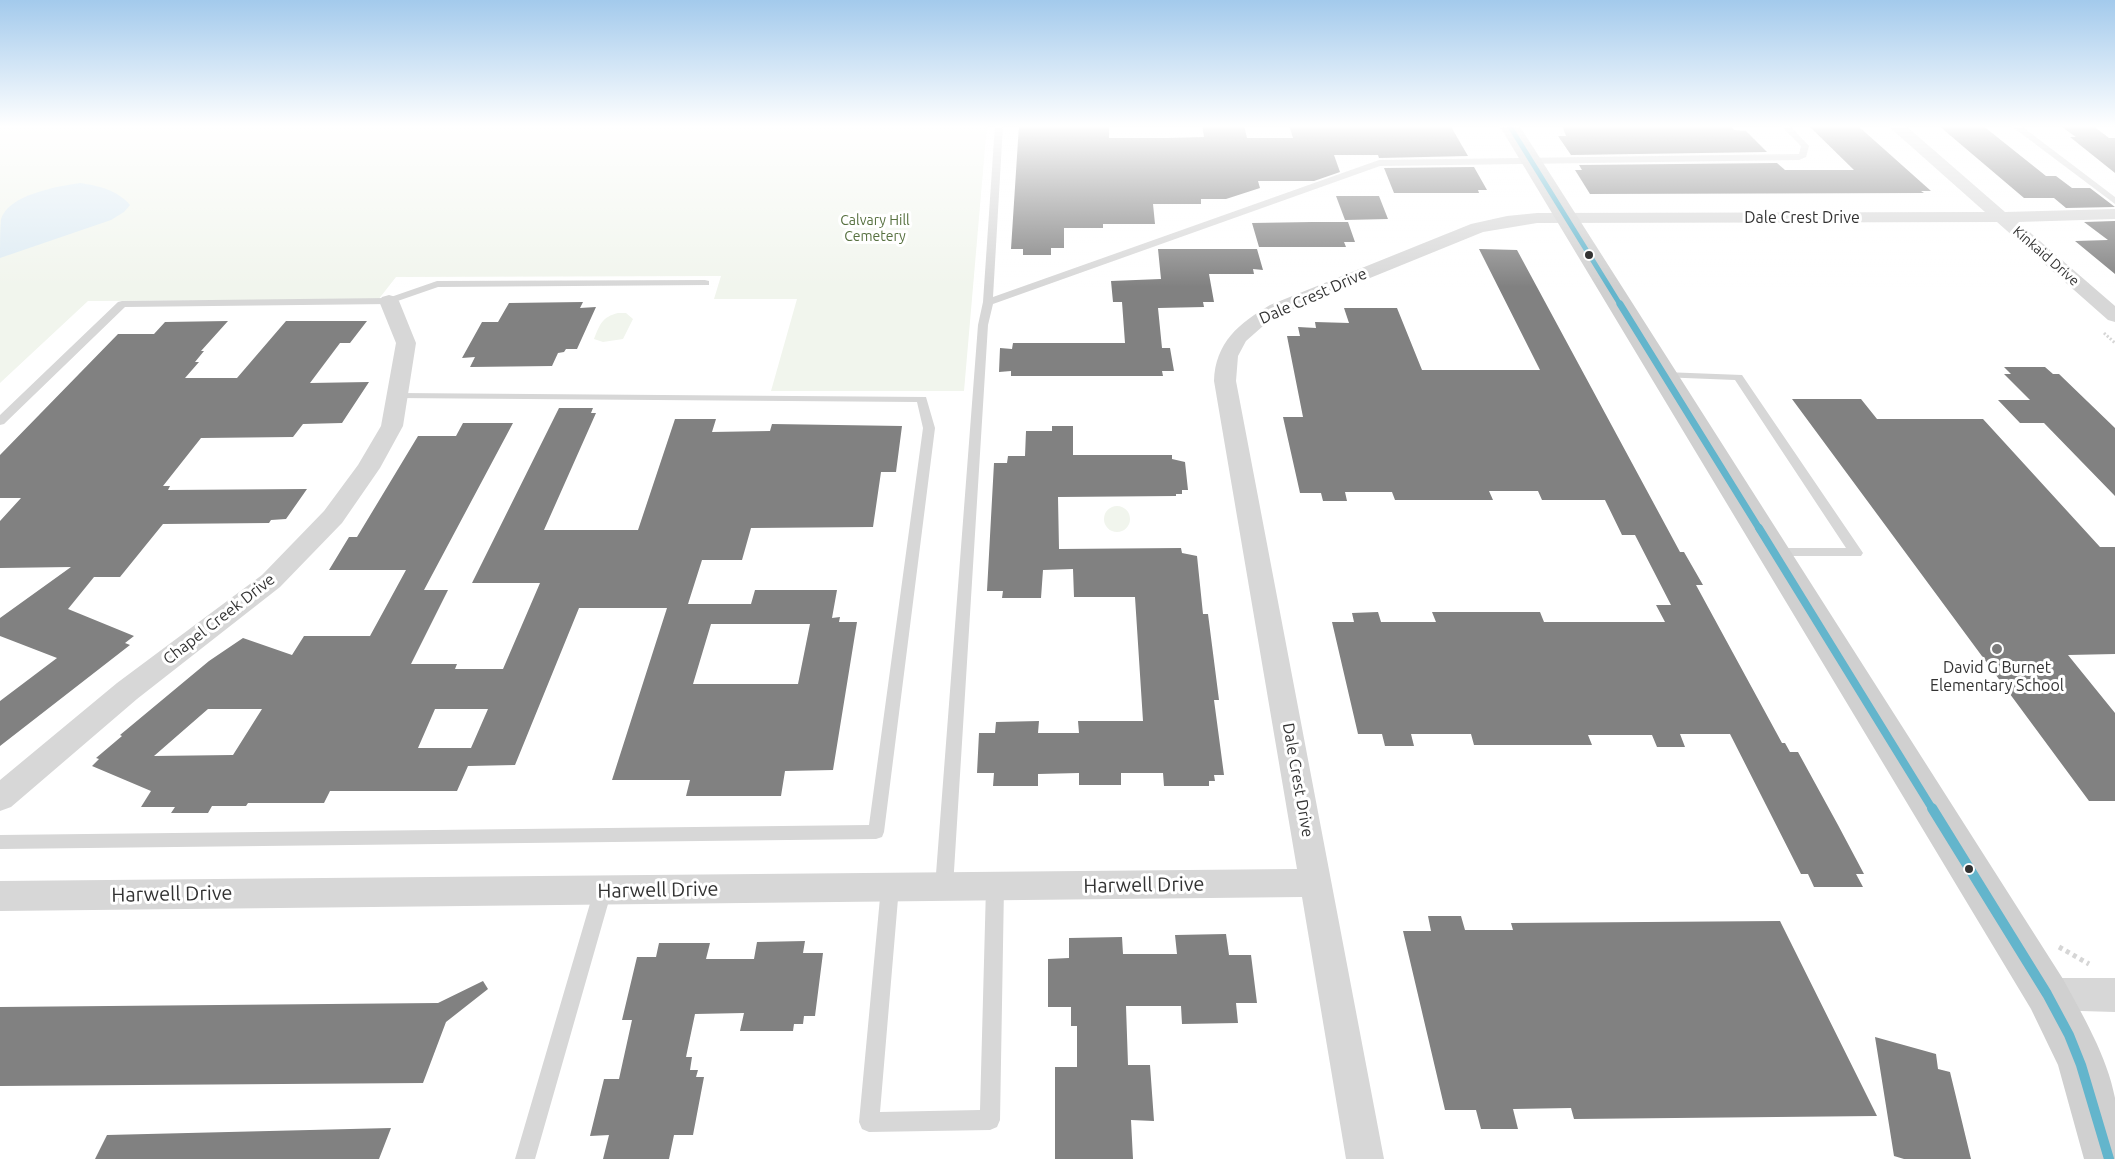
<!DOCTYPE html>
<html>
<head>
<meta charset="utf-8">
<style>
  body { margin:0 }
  canvas { display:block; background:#fff }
</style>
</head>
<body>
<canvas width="2115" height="1159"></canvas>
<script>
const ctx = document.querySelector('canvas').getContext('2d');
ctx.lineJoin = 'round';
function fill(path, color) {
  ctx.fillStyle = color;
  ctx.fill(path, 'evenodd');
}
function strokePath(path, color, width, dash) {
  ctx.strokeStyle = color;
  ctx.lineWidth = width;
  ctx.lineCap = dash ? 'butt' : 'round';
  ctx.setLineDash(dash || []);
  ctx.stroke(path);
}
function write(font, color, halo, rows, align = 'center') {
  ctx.font = font + ' Ubuntu,sans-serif';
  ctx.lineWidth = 6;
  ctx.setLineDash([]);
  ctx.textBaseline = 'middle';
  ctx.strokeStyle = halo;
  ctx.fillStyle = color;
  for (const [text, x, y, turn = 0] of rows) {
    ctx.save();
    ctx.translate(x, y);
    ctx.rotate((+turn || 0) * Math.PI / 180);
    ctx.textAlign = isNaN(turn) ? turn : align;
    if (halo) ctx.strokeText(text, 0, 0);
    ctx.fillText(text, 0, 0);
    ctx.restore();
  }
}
const green = new Path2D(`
  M0,125h987l-23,266h-193l26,-92h-83l7,-23 -325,1 -18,23 -290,1 -88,82z
  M618,313h8l7,6 -10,20 -20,3 -9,-3c6,-15 8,-22 24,-26z
  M1104 519a13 13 0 1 1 26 0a13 13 0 1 1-26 0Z`);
const water = new Path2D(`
  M80,183c19,3 37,7 50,22l-6,7 -13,8 -111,38c0,-12 0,-27 1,-39 7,-24 57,-33 79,-36z`);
const building = new Path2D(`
  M1019,125h90v13h57l38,-1 -2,-12h42l3,13h46l-4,-13h161l18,31 -89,2 -1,-3h-44l6,17 -26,9h-56l2,7 -34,11h-25v5h-48l2,20h-52v4h-39v20h-13v7h-28v-6h-12z
  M1562,125h168l4,5 12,1 21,21 -196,3 -13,-19h8z
  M1808,125h49l74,66h-10l3,2 -334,1 -15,-24h7l-3,-5 198,-2 8,7h69z
  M1938,125h44l64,51h10l16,12h18l25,19 -49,1 -12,-10h-30z
  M2059,125h33l17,13h6v35l-45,-36h6z
  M1474,167l13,23h-9l1,3h-85l-10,-25z
  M1336,196h43l9,23 -43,1z
  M2115,221v53l-40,-33 33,-1 -24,-18z
  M1312,222h36l7,20h-11l2,5h-87l-7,-24z
  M1158,249h99l6,21 -10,-1 1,5h-45l5,28h-11l1,5 -46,1 4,40h8l4,23h-12l1,5h-152v-5l-12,1 1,-24 12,1 1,-6h112l-3,-41h-9l-2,-21 50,-2z
  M1479,249l38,1 163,302h4l19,33h-7l86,158h3l5,9h8l40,73 26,49h-8l7,13h-49l-6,-13h-7l-71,-140h-50l5,13h-28l-5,-12h-64l4,10h-118l-3,-11h-60l3,12h-29l-3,-12h-24l-26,-112h22l-2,-9 26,-1 3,10h55l-4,-10h108l4,10h121l-9,-17h15l-36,-70h-13l-17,-35h-63l-4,-9h-49l4,9h-98l-3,-8h-47l2,9h-24l-2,-8h-21l-17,-76h20l-16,-81h13l-2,-9 18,1 -1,-6 34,1 -5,-15h53l25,62h118z
  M583,302l-3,6 16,-1 -19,42h-11l-2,3 -6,1 -6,13 -82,1 5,-10 -13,1 20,-36h16l11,-19z
  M228,321l-27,30h3l-9,11h4l-14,16h52l49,-57h81l-17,22h-10l-30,40 59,-1 -27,41 -39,1 -10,13 -92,1 -38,48h7l-2,4 139,-1 -21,30 -15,1 -2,3 -106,1 -43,53h-26l-26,32 66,27 -9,7 5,2 -130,101v-45l57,-43 -57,-22v-18l71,-51 -71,1v-47l21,-23h-21v-43l118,-121h36l11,-12z
  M2004,367h41l8,7h6l56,54v68l-71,-73h-24l-22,-23h32l-26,-26h7z
  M1792,399h69l16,20h106l117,128h15v107l-47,1 47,58v88h-26z
  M559,408h34l-2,5h5l-52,117h94l37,-111h41l-4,13 58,-1 2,-7 130,2 -6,46h-15l-8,55 -122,1 -9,32h-40l-14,44h63l4,-14h82l-5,28 8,-1 -1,5h18l-24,148 -48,1 -4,25h-95l4,-16h-78l55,-172h-88l-64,157 -47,1 -11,25h-127l-6,12h-76l-2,3h-34l-4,7h-37l4,-6h-34l10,-16 -59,-25 7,-7 -3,-1 26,-22 -2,-1 89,-74 34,-23 49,17 12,-19h66l36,-66h-77l20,-33h8l61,-101h38l7,-13h50l-89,167h24l-37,74h46l-2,5h48l37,-86h-68zM711,624h99l-12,60h-105zM208,709h54l-29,46 -79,1zM435,709h53l-17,39h-53z
  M1052,426h21v29h99v4l13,3 3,28h-6v4h-6v2l-118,1 1,52 122,-1 1,5 15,3 6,58h5l11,86h-5l10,75h-10l1,6h-6v5h-45l-1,-13h-42v12h-42v-12l-41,1v12h-45l1,-13h-17l2,-40h16l1,-11 43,-1 -1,12h41l-1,-12h65l-8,-124h-61l-1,-28 -30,1 -2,28h-39l1,-7h-16l7,-128h13l1,-7h17l1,-25h26z
  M1428,916h33l4,14h48l-2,-7 269,-2 97,195 -303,3 -3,-11 -58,1 5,20h-37l-5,-19h-31l-42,-179h28z
  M1226,934l3,21h22l6,48h-21l2,20 -56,1 -1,-18h-55l2,59h22l4,56 -23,-1 2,39h-78v-92h22v-41h-6v-19h-23v-48l21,-1v-20l53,-1 1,17h54l-2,-19z
  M805,941l-2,12h20l-8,63h-11l-1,8h-9l-1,7h-53l4,-18 -49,1 -9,43h6l-2,13h8l-2,7h8l-11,58h-19l-5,24h-66l6,-24 -19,1 14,-57h15l13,-59h-10l15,-63h19l3,-14h51l-4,16h48l3,-17z
  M483,981l5,8 -42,33 -23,61 -423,3v-79l438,-4z
  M1875,1037l61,17 2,15 12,3 21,87h-67l-10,-3z
  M391,1128l-12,31h-284l12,-24z`);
const pathFar1 = new Path2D(`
  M2104,333l11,10`);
const path = new Path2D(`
  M2059,947l30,17`);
const lane = new Path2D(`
  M995,125h8l-10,172 386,-137 420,-6 2,-8 -21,-21h9l20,21 -3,11 -7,3 -419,6 -387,138 -5,21 -35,562 -3,5 -6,3 -6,-3 -3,-5 43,-562 5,-23z
  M2010,125h10l95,72v7z
  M705,280l4,1v4l-271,2 -49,17 -264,3 -121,117 -4,1v-10l118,-113 4,-1 266,-3 49,-17z
  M1664,372l78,3 119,175 2,3 -2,3h-91l-2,-3 7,-5h71l-111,-168 -75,-3 -2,-2z
  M399,393l527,4 9,31 -51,404 -2,5 -6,2 -876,10v-14l869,-10 54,-397 -6,-26 -522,-4 -2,-2z
  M890,879l6,3 3,5 -19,225 100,-2 6,-223 3,-5 6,-3 6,3 3,5 -4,233 -3,7 -7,3 -121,2 -7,-3 -3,-7 22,-235 3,-5z
  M603,882l6,3 3,5 -77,269h-20l79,-269 3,-5z`);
const street = new Path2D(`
  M1887,125h18l100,87 110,-3v10l-97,3 97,84v16l-7,-2 -111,-98 -460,1 -54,9 -199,81 -21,13 -17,15 -8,15 -2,25 148,778h-38l-44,-262 -1302,14v-30l1297,-12 -83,-488c1,-38 25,-58 56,-76l201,-81 36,-8 30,-3 448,-1z
  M389,295l7,2 3,4 17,42 -13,83 -23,42 -38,55 -62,64 -143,112 -126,108 -11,4v-31l117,-97 145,-108 62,-64 34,-46 23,-39 15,-83 -17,-42 3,-4z
  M2047,978h68v34l-68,-2 -12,-4 -5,-12 5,-12z`);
const secondary = new Path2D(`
  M1499,125h20l544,854c20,37 44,77 52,119 0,19 0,42 0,61h-31l-26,-94 -27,-56z`);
const bus1Far3 = new Path2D(`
  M1509,125l112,181`);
const bus1Far2 = new Path2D(`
  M1620,304l140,226`);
const bus1Far1 = new Path2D(`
  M1759,528l174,282`);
const bus1 = new Path2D(`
  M1932,808l115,186 22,41 12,30 28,94`);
const markers = [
  [1589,255,5,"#333"],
  [1997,649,6,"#7a7a7a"],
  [1969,869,5,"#333"]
];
const farParknames = [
  ["Calvary Hill",875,220],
  ["Cemetery",875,236]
];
const farStreetnames = [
  ["Kinkaid Drive",2046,256,41]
];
const streetNames = [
  ["Dale Crest Drive",1802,218],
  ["Dale Crest Drive",1313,296,-24],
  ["Chapel Creek Drive",219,619,-38],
  ["Dale Crest Drive",1298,780,80]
];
const poiNames = [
  ["David G Burnet",1997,668],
  ["Elementary School",1997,686]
];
const nearStreetnames = [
  ["Harwell Drive",1144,885,-1],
  ["Harwell Drive",658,890,-1],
  ["Harwell Drive",172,894,-1]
];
fill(green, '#f1f5ed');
fill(water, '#ddebf3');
fill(building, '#818181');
strokePath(pathFar1, '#d6d6d6', 3, [2, 2]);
strokePath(path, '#d6d6d6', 5, [4, 4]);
fill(lane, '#d7d7d7');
fill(street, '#d7d7d7');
fill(secondary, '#d0d0d0');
strokePath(bus1Far3, '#63b5cc', 5);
strokePath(bus1Far2, '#63b5cc', 7);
strokePath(bus1Far1, '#63b5cc', 8);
strokePath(bus1, '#63b5cc', 10);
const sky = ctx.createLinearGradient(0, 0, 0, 287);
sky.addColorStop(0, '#a3caec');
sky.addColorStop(0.44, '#fff');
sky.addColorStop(1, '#ffffff00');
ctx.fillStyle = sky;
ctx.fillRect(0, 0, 2115, 287);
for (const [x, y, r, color] of markers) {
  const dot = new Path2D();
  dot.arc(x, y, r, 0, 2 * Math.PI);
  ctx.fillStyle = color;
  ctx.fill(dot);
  strokePath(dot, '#fff', 2);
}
write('14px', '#56703f', '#fff', farParknames);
write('14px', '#333', '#fff', farStreetnames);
write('16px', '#333', '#fff', streetNames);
write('16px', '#333', '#fff', poiNames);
write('20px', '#333', '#fff', nearStreetnames);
</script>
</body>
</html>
